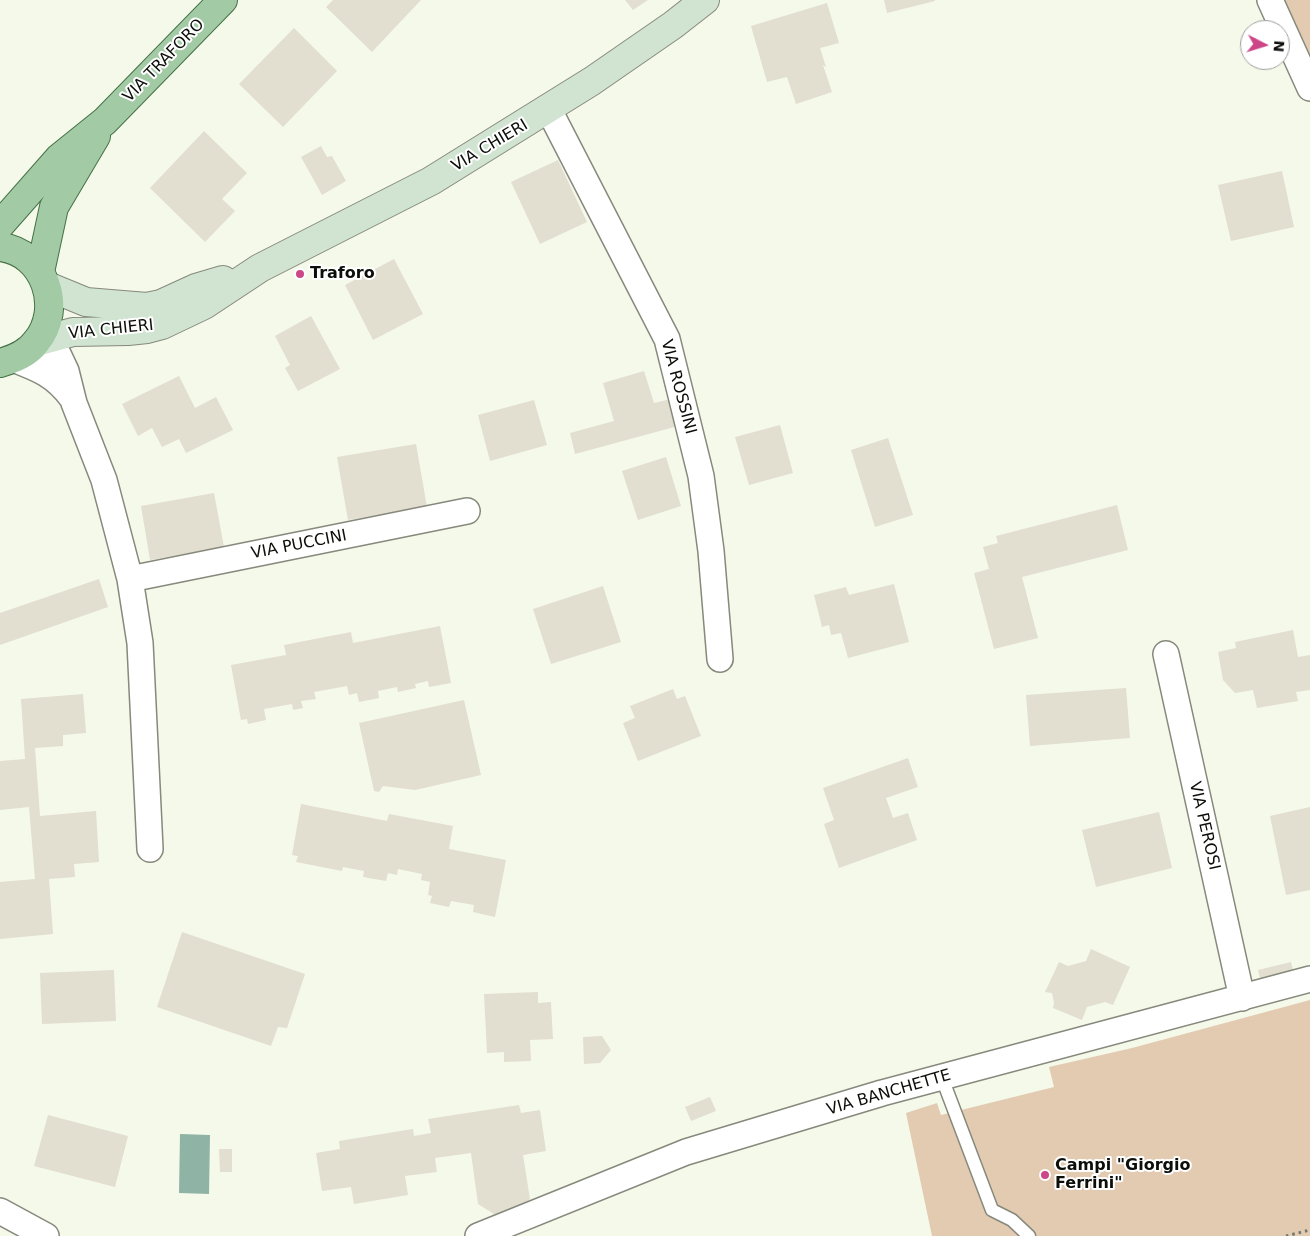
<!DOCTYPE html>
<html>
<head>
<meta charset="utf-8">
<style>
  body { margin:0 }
  #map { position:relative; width:1310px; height:1236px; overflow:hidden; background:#f5f9ea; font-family:"DejaVu Sans",sans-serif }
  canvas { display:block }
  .north { position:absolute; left:1240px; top:20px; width:50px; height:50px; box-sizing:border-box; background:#fff; border:1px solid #9e9f9d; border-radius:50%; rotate:95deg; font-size:14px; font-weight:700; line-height:20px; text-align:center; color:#0c0e09 }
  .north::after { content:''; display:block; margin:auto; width:18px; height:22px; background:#cc4688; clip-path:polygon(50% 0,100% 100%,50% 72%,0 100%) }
</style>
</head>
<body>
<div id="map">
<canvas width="1310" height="1236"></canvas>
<div class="north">N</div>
</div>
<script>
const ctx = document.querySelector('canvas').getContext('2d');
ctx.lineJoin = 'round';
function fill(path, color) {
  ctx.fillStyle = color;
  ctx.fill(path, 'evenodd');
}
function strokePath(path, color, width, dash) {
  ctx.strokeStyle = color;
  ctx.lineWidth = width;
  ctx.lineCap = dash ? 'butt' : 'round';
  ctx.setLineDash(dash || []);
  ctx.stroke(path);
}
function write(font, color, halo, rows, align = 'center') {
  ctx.font = font + ' "DejaVu Sans",sans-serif';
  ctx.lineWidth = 4;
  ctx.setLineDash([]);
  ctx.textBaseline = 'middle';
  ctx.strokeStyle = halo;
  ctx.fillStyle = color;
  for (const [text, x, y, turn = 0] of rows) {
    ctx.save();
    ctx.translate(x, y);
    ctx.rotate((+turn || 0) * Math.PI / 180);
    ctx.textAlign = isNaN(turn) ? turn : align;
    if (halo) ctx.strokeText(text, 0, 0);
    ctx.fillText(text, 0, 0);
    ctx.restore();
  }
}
const green = new Path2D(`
  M1284,0h26v57z
  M1310,1000v236h-378l-26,-123 31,-10 4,12 113,-28 -5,-20 83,-19z`);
const water = new Path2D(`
  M180,1134l30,1 -1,59 -30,-1z`);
const building = new Path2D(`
  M333,0h88l-49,52 -46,-45z
  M625,0h23l-15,10z
  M884,0h51v1l-48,12z
  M827,3l12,40 -19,5 6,19 -3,-2 9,27 -36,12 -9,-27 -20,5 -16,-56z
  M294,28l43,43 -54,56 -44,-43z
  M204,131l43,42 -25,26 13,12 -30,31 -55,-54z
  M321,146l6,11 5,-1 14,25 -24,14 -21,-38z
  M558,160l29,62 -47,22 -29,-62z
  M1282,171l12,56 -63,14 -13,-56z
  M394,259l29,55 -50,26 -28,-55z
  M311,316l29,53 -42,22 -13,-23 5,-3 -15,-29z
  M644,371l10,32 17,-4 7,27 -103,28 -5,-21 44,-12 -11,-38z
  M179,376l16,32 21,-11 17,33 -47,23 -7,-14 -17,8 -10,-19 -14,8 -16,-32z
  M534,400l13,45 -57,16 -12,-46z
  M780,425l13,48 -44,12 -14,-48z
  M888,438l25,77 -38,12 -24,-77z
  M416,444l11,63 -79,13 -11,-63z
  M666,457l15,49 -43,14 -16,-49z
  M214,493l10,54 -74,13 -9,-54z
  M1117,505l11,45 -106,27 16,61 -44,11 -20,-76 15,-4 -6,-22 15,-4 -2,-7z
  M99,579l9,28 -108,38v-32z
  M894,584l15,58 -61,16 -7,-25 -10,2 -2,-10 -7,2 -8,-32 32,-8 3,8z
  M603,586l18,56 -70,22 -18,-55z
  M440,626l11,57 -22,4 -1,-6 -13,3 1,4 -18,4 -1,-5 -19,4 1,7 -20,4 -2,-9 -8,2 -2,-9 -33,6 2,7 -15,2 2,7 -10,2 -1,-6 -28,5 2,11 -18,4 -1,-5 -6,1 -10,-55 55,-10 -2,-10 67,-13 2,11z
  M1293,630l5,27 12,-2v35l-14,2 2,9 -41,7 -4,-18 -18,3 -12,-13 -5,-28 18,-4 -1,-6z
  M1126,688l4,50 -100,8 -4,-51z
  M673,689l4,10 8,-3 16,40 -63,25 -15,-38 12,-5 -5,-12z
  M83,694l3,39 -23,2v11l-28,2 5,68 56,-5 3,51 -25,2 1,13 -26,2 4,55 -53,5v-57l35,-3 -6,-72 -29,3v-49l25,-2 -4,-60z
  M464,700l17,75 -66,15 -32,-4 -4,6 -5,-1 -15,-68z
  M908,758l10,29 -32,11 7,20 15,-5 9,27 -78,28 -15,-44 10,-4 -11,-32z
  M301,804l86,17 2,-7 64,12 -4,23 57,11 -11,57 -22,-5 1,-7 -23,-4 -2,6 -19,-4 2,-7 -4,-1 2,-13 -9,-2 1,-6 -24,-5 -1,6 -9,-2 -2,8 -23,-4 1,-6 -21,-4 -1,4 -46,-9 2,-6 -6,-1z
  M1310,807v83l-24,5 -16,-79z
  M1159,812l13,56 -76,19 -14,-57z
  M182,932l123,42 -18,54 -9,-1 -7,19 -114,-39z
  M1091,949l39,18 -17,38 -8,-3 -18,5 -5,13 -29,-12 1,-5 -2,-10 -7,-1 14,-30 9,4 18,-5z
  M1291,962l3,12 -33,8 -3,-12z
  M114,970l2,51 -74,3 -2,-51z
  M538,992v11l13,-1 2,37 -23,1 1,21 -27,1v-10l-17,1 -3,-59z
  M602,1036l9,14 -11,13 -16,1 -1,-27z
  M710,1097l6,14 -25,10 -6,-14z
  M519,1105l2,8 19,-3 6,41 -23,4 7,44 -6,6 -27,11 -19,-12 -7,-51 -36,5 2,14 -32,4 3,19 -54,9 -3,-17 -29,4 -6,-38 24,-4 -1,-8 74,-12 1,7 17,-3 -3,-14z
  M48,1115l80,21 -13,51 -81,-21z
  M219,1149h13v23h-12z`);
const path = new Path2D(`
  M1286,1236l24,-6`);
const lane = new Path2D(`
  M942,1078l50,132 20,10 17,16`);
const street = new Path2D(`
  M1270,0l40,88
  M549,110l118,229 34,137 10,75 9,108
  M36,342l22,12 8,17 8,32 30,77 26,99 10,64 10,206
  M13,359c26,10 42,16 59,39
  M130,579l337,-68
  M1166,654l76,344
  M0,1211l46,25
  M478,1236l208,-84 196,-59 428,-114`);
const secondary = new Path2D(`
  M47,286l39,16 61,5 14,-3 35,-16 27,-8
  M36,342l37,-10 55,-1 19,-2 15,-4 42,-20 56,-37 171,-87 161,-100 81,-56 32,-25`);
const primary = new Path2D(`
  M0,225l59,-67 46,-37 118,-121
  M0,247c45,5 64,62 36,95 -9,12 -22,17 -36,21
  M40,272l14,-65 42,-71`);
const markers = [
  [300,274,5,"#cc4688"],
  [1045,1175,5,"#cc4688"]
];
const streetNames = [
  ["VIA TRAFORO",164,61,-46],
  ["VIA CHIERI",490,146,-31],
  ["VIA CHIERI",111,330,-6],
  ["VIA ROSSINI",678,387,75],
  ["VIA PUCCINI",299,545,-11],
  ["VIA PEROSI",1204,826,77],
  ["VIA BANCHETTE",889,1093,-16]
];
const poiNames = [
  ["Traforo",310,274],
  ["Campi \"Giorgio",1055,1166],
  ["Ferrini\"",1055,1184]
];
fill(green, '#e3cbb2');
fill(water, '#8fb3a5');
fill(building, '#e2ded0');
strokePath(lane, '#86897c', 15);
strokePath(street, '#86897c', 28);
strokePath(secondary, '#86897c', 30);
strokePath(primary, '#457146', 30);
strokePath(path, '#75786f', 3, [2.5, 4]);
strokePath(lane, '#fff', 12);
strokePath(street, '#fff', 25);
strokePath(secondary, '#d0e4d1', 28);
strokePath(primary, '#a2caa4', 28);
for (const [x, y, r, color] of markers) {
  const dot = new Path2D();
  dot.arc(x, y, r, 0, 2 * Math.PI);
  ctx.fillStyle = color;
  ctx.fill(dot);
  strokePath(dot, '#fff', 2);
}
write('16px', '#0c0e09', '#fff', streetNames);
write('bold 16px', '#0c0e09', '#fff', poiNames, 'left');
</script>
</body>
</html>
